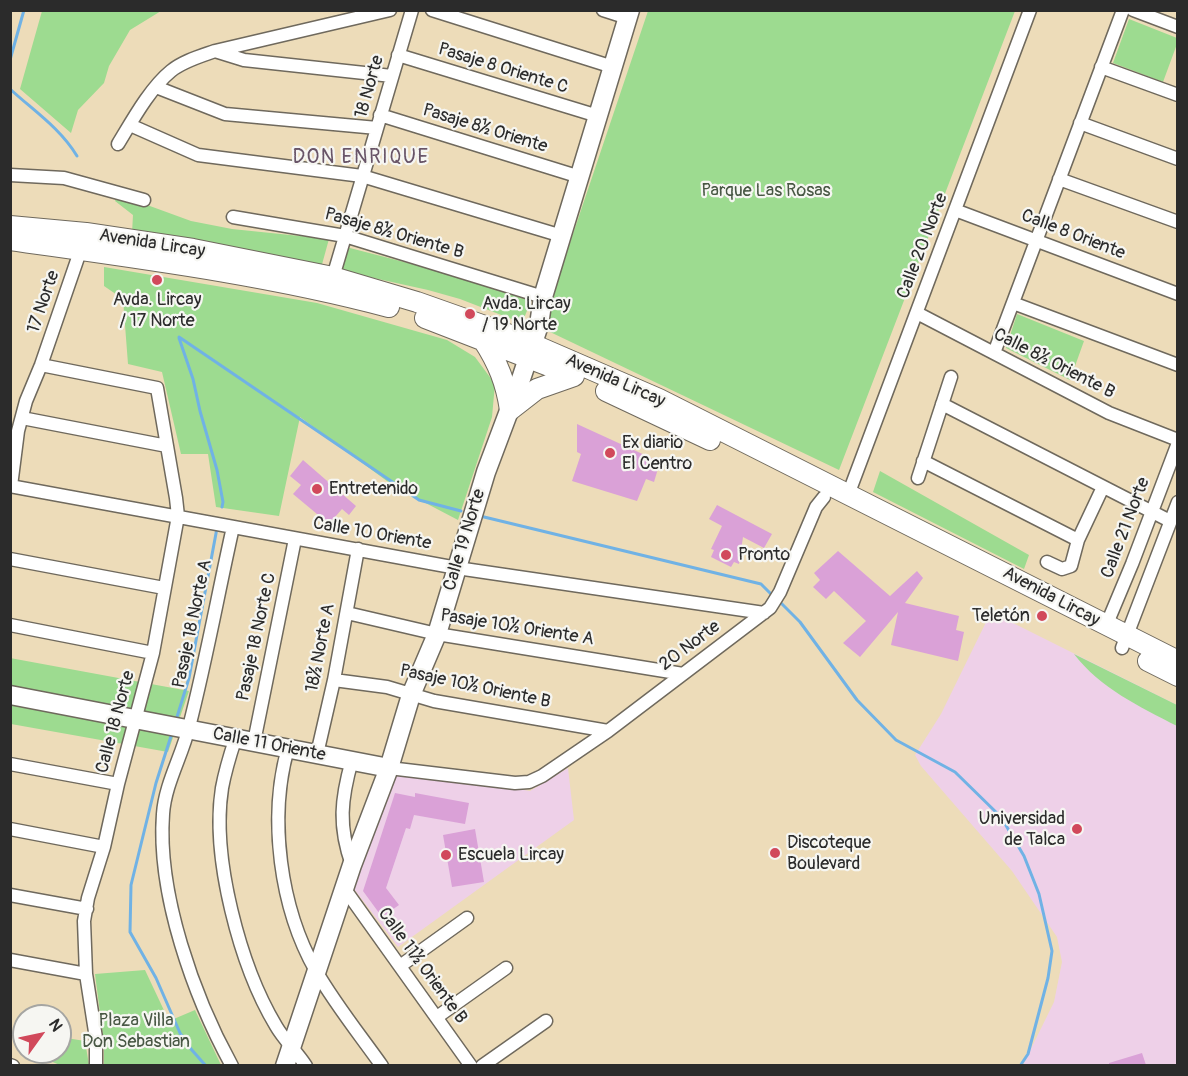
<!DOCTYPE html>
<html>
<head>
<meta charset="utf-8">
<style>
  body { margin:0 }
  #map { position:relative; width:1188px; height:1076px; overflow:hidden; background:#eddcb9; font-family:Pangolin,sans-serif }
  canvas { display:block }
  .frame { position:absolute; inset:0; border:12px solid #2b2b2b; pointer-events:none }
  .north { position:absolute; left:12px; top:1004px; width:60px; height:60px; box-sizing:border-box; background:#f6f6f2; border:2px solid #a5a5a2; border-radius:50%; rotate:57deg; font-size:16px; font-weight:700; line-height:24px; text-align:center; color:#2b2b2b }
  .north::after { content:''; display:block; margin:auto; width:21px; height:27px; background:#d1495b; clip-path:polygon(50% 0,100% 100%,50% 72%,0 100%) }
</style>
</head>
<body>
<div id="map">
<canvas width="1188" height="1076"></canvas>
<div class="frame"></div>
<div class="north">N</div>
</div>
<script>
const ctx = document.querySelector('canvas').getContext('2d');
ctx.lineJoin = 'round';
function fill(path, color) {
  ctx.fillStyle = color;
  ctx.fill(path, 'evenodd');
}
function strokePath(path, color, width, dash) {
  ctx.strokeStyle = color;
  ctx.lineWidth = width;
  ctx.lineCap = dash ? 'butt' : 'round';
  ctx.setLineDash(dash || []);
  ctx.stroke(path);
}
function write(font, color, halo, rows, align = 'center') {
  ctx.font = font + ' Pangolin,sans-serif';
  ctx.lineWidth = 4.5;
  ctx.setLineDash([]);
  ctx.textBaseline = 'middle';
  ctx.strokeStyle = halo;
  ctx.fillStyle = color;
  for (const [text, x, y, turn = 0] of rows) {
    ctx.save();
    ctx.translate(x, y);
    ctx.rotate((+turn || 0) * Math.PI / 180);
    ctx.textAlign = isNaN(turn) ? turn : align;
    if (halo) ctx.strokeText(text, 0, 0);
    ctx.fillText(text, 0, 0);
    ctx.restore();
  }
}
const built = new Path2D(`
  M991,612l186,93v360h-154l31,-63 8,-40 -5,-25 -45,-66 -91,-105 -6,-11 26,-41z
  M568,768l6,52 -176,127 -44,-58 40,-120 136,22z`);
const green = new Path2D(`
  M42,11h119l-31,19 -21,36 -5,17 -26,27 -7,23 -51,-44z
  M648,11h367l-176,459 -291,-139 -6,-5z
  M1129,19l48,19v6l-14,38 -50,-19z
  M117,194l74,27 41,8 97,10 -8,29 -189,-35 1,-18 -18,-14z
  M346,247l93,24 92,30 -9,22 -62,-24 -32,-9 -86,-19z
  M104,267l213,36 130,37 28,17 20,27 -3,33 -34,103 -63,-33 -95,-70 -21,99 -63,-9 -8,-53h-27l-19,-82 -34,-8 -5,-65 -19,-13z
  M1017,314l67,27 -14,39 -64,-32z
  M880,471l149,84 -5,14 -151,-77z
  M1074,654l103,51v21c-37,-19 -77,-38 -103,-72z
  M10,658l179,33 -21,61 -157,-28z
  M145,970l24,51 26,-11 26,55h-117v-21l-9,-70z
  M60,1037l25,4 4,24h-29l-33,-13h33z`);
const stream = new Path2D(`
  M10,60l14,-50
  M10,89c24,22 50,39 67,67
  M179,337l240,163 42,11
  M179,338l14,41 7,32 17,59 6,32 -1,5
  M480,516l281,68 11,11
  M781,603l19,19 57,78 39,40 59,32 46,45 23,39 15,38 13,57 -4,27 -20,76 -8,12
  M177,717l12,-39 28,-150
  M171,736l-15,47 -25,102 -1,47 26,46 24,55 11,16 15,17`);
const building = new Path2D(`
  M577,424l83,38 -6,20 -8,-3 -9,22 -65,-20 9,-27 -4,-2z
  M303,460l53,46 -7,9 -7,-6 -13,15 -36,-30 8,-9 -11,-9z
  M717,505l55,29 -8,14 -21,-11 -4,27 -5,-2 -3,5 -20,-10 3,-7 -3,-1 11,-23 -13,-7z
  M838,551l52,45 27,-25 6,7 -18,25 54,13 -3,14 8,2 -6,29 -67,-16 7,-33 -38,45 -17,-14 23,-22 -32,-30 -8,8 -13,-12 7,-7 -6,-7z
  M395,793l20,4v-4l54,10 -4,21 -51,-9 -4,14 -4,-1 -20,60 13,17 -17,12 -19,-26z
  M475,829l9,53 -32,5 -9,-52z
  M1142,1053l4,12h-37v-2z`);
const street = new Path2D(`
  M432,10l181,57
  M603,10l25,8
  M1133,10l45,17
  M215,51l29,9 148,16
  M398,55l200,61
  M1101,67l77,28
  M156,87l69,27 152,14
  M380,115l200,62
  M1080,123l98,36
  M130,125l68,30 164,21 200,60
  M118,144c14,-23 32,-56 53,-73 12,-10 30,-15 44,-20l175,-41
  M10,175l54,3 80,22
  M1059,179l119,43
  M955,210l223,84
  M233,217l112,19 198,61
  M333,277l79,-267
  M1013,303l165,62
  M917,313l192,100 69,27
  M994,353l129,-343
  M41,365l116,23 19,110 2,18 -25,137 -35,131 -14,63 -16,51 -4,23 2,53 10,64v28
  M942,404l228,117
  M22,418l145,28
  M923,461l155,79
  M918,478l33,-101
  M10,486l447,82 307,45
  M11,486l7,-55 8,-30 15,-36 42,-122
  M848,495l182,-485
  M10,559l154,29
  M1047,562l15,7 9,-3 7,-26 25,-53
  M347,613l90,21 246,40
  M10,625l143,28
  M1106,626l26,-62 46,-121
  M1122,648l56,-146
  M334,680l53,7 47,14 174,30
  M235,740c-5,15 -10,32 -13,48 -11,69 18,178 54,238 8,14 21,26 30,40
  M254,742l41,-203
  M288,748c-20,70 -8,160 28,223 19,33 44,64 66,95
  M317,754l17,-74 24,-131
  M352,760c-11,39 -14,66 0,105
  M10,764l108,20
  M389,768l126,15 14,-1 13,-6 66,-45 162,-123 10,-16 36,-85 8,-10
  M10,829l94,18
  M344,888l127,178
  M10,895l77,14
  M10,960l76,14
  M400,966l67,-48
  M437,1017l69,-49
  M10,1065l3,1
  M232,1066c-38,-69 -75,-172 -69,-252 2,-30 19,-58 26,-87 17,-66 29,-133 44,-200
  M482,1066l64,-45`);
const secondary = new Path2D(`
  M10,695l379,73
  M285,1066l67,-201 37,-97 22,-73 26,-61 49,-162 35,-93 18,-54 4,-28 87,-287`);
const primary = new Path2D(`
  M10,226l76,7 107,16 140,28 84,25 116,41 6,4 120,52 519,262
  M10,240c127,18 255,34 379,67
  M425,318l129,50
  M483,340c15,23 23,43 27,70
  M606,391l104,49
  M510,410l27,-21 37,-13
  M1148,661l30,15`);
const markers = [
  [157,280,6,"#d1495b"],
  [470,314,6,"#d1495b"],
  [610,453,6,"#d1495b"],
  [317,489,6,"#d1495b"],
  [726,555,6,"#d1495b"],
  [1042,616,6,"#d1495b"],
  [1077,829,6,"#d1495b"],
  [775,853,6,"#d1495b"],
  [446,855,6,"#d1495b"]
];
const streetNames = [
  ["Pasaje 8 Oriente C",503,69,17],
  ["18 Norte",370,87,-74],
  ["Pasaje 8½ Oriente",485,129,17],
  ["Pasaje 8½ Oriente B",394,234,16],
  ["Calle 8 Oriente",1073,235,21],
  ["Avenida Lircay",152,244,9],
  ["Calle 20 Norte",923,246,-69],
  ["17 Norte",44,302,-71],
  ["Calle 8½ Oriente B",1054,364,27],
  ["Avenida Lircay",615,381,24],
  ["Calle 21 Norte",1126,528,-69],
  ["Calle 10 Oriente",372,534,10],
  ["Calle 19 Norte",465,540,-73],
  ["Avenida Lircay",1051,597,28],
  ["Pasaje 18 Norte A",193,624,-78],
  ["Pasaje 10½ Oriente A",517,628,9],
  ["Pasaje 18 Norte C",257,637,-78],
  ["20 Norte",690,646,-37],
  ["18½ Norte A",321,648,-79],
  ["Pasaje 10½ Oriente B",475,687,12],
  ["Calle 18 Norte",116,722,-75],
  ["Calle 11 Oriente",269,745,11],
  ["Calle 11½ Oriente B",422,966,54]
];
const parkNames = [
  ["Parque Las Rosas",766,191],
  ["Plaza Villa",136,1021],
  ["Don Sebastian",136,1042]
];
const poiNames = [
  ["Avda. Lircay",157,300,"center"],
  ["/ 17 Norte",157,321,"center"],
  ["Avda. Lircay",482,304],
  ["/ 19 Norte",482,325],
  ["Ex diario",622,443],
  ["El Centro",622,464],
  ["Entretenido",329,489],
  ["Pronto",738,555],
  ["Teletón",1030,616,"right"],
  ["Universidad",1065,819,"right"],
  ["de Talca",1065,840,"right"],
  ["Discoteque",787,843],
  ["Boulevard",787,864],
  ["Escuela Lircay",458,855]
];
const neighbourhoodNames = [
  ["DON ENRIQUE",361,158]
];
fill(built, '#eed0e8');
fill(green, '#9ddb90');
strokePath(stream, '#70b2e5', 3);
fill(building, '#daa1d7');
strokePath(street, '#6f695d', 15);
strokePath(secondary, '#6f695d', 21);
strokePath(primary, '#6f695d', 22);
strokePath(street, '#fff', 12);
strokePath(secondary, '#fff', 18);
strokePath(primary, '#fff', 20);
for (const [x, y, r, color] of markers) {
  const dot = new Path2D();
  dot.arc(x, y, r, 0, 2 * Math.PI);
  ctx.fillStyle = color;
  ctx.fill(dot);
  strokePath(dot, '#f6f6f2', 2);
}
write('18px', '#2b2b2b', '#f6f6f2', streetNames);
write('18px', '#485744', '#f6f6f2', parkNames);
write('18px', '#2b2b2b', '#f6f6f2', poiNames, 'left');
ctx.letterSpacing = '1.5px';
write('20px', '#685467', '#f6f6f2', neighbourhoodNames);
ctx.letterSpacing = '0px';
</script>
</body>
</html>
